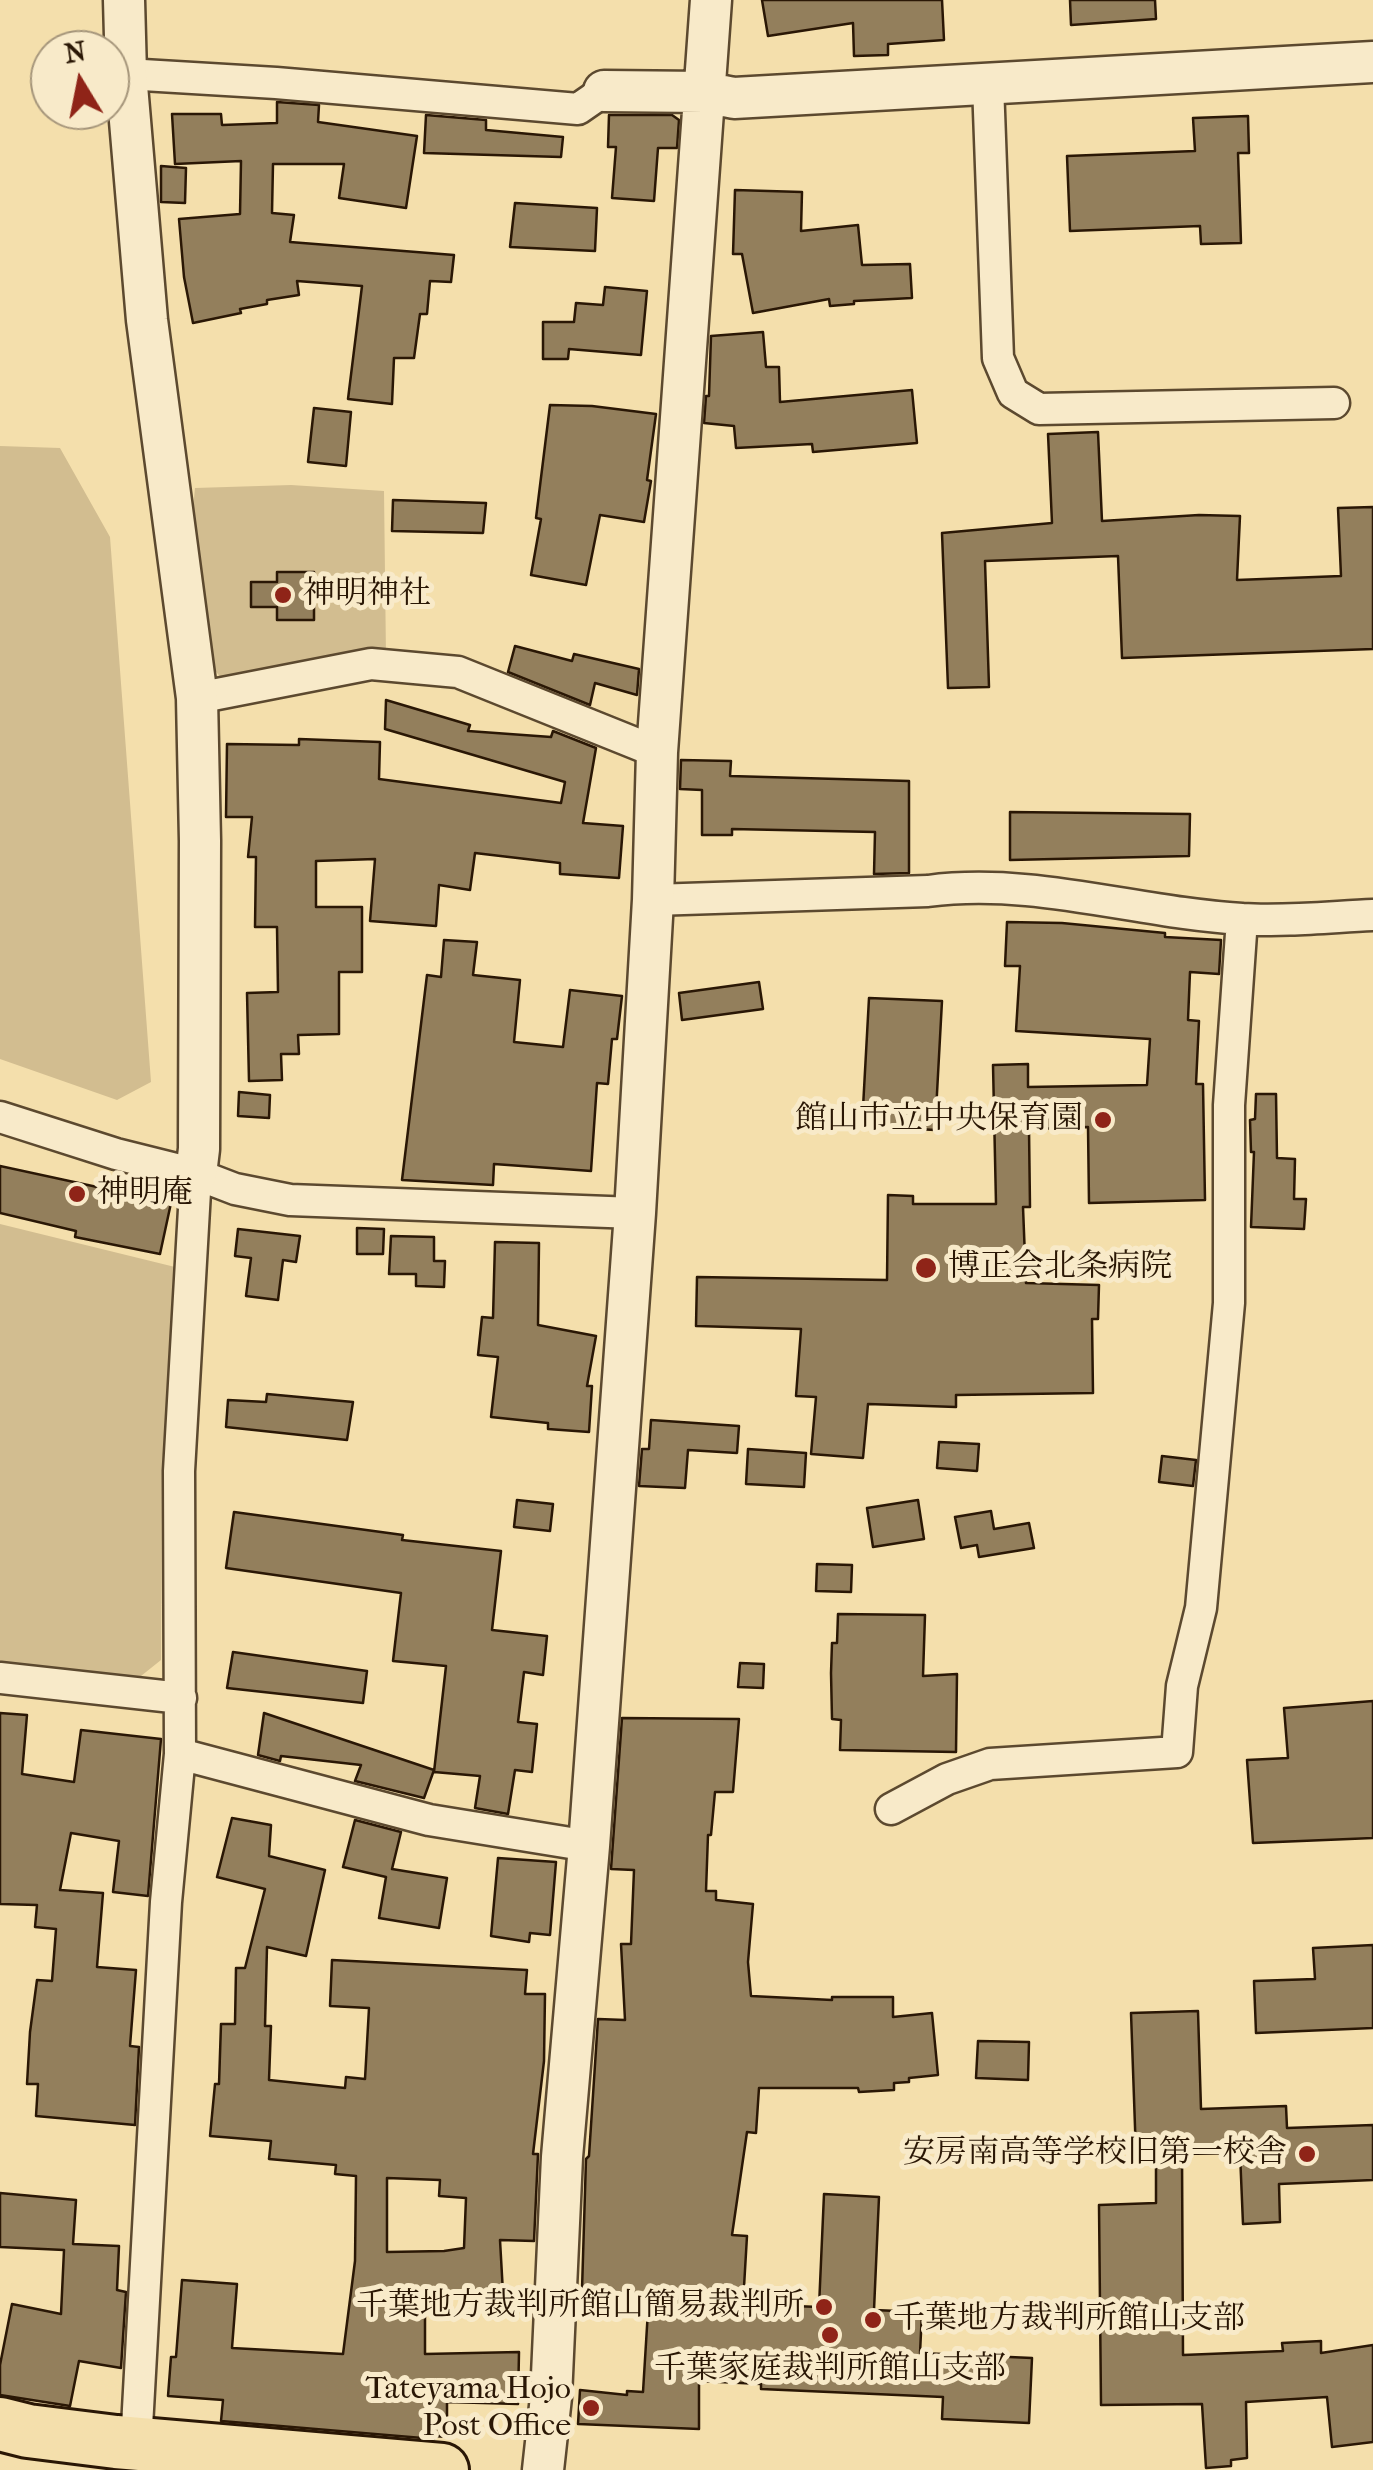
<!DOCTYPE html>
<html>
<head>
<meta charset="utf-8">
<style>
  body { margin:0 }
  #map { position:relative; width:1373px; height:2470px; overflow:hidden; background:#f4dfac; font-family:"IM FELL French Canon",serif }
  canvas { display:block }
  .north { position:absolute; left:30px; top:30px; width:100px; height:100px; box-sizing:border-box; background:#f8eac9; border:2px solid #a6967b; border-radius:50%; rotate:350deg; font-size:28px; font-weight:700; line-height:40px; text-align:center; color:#2a1705 }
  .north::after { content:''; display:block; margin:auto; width:35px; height:45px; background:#8f2418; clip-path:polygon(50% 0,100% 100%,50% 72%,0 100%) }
</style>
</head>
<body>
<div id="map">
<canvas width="1373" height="2470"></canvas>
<div class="north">N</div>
</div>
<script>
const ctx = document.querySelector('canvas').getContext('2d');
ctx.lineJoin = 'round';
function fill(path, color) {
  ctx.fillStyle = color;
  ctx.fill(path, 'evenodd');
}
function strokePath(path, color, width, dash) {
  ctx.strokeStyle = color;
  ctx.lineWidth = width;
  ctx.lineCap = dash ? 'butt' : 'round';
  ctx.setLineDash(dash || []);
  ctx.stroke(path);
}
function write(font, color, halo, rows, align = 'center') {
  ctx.font = font + ' "IM FELL French Canon","Noto Serif JP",serif';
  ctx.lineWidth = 10;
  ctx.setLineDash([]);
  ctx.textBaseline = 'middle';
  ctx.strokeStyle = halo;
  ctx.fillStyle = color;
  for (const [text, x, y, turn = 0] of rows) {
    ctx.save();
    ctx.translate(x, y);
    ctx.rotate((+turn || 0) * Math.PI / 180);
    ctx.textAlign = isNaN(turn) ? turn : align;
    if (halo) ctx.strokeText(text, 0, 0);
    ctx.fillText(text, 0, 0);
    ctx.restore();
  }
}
const green = new Path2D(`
  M0,446l60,2 50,89 41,545 -34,18 -117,-41z
  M291,485l93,6 2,166 -163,23 -11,-13 -20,-148 3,-31z
  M0,1224l175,43 -13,203 -1,190 -25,20 -136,-13z`);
const building = new Path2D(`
  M762,0h180l2,40 -56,4v11l-34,1 -1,-33 -85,13z
  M1070,0h85l1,19 -85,6z
  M277,102l42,3 -1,17 99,14 -11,72 -67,-10 5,-34h-71l-1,49 22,2 -4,27 164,13 -3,27 -21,-1 -3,33h-7l-6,44h-20l-2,46 -44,-5 14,-113 -65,-5 2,14 -32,5v4l-27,5 1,4 -48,10 -9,-46 -5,-58 61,-5 1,-53 -66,3 -3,-50h49l1,11 55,-2z
  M426,115l60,5v10l77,7 -2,20 -137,-4z
  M609,115h63l7,5 -2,28h-19l-4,53 -42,-3 4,-51h-8z
  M1248,116l1,37h-11l3,90 -40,1 -1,-18 -130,5 -3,-75 128,-5 -2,-33z
  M161,166l25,2 -1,35 -24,-1z
  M735,190l67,2 -1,39 57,-6 4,40 48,-1 2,34 -58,3v3l-24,2 -1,-7 -76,14 -11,-59h-9z
  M515,203l82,5 -2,43 -85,-4z
  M605,287l42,4 -6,64 -72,-6 -1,10h-25v-37h31l2,-19 27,2z
  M763,332l3,35h13l1,35 132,-12 5,53 -104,9 -1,-8 -76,4 -2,-22 -30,-3 2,-27h3l2,-60z
  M550,405l42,1 64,8 -9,66 4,1 -7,41 -44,-7 -14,70 -55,-10 10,-56 -5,-1z
  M314,408l37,4 -5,54 -38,-4z
  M1098,432l4,89 97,-6 41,1 -3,64 104,-4 -3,-68 35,-1v142l-251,9 -4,-102 -133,5 4,126 -41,1 -6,-155 110,-10 -4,-89z
  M393,500l93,3 -3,30 -91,-2z
  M277,572h37v48h-37v-13h-26v-25h26z
  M515,646l57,15 2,-7 65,15 -2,26 -42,-12 -5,22 -82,-33z
  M386,700l84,25 -2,6 83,6 2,-6 43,17 -13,75 40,3 -4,52 -59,-4v-11l-85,-10 -5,37 -31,-5 -3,41 -66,-5 5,-62 -59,2v46h46v65h-23v62l-41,1 1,19h-18l1,26 -33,1 -2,-88 31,-1 -1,-65h-22l1,-70h-8l4,-40h-26l1,-73 72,1v-6l81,3 -1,37 182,24 4,-21 -180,-53z
  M681,760l50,1 -1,15 179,5v92l-35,1 1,-42 -143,-3v6h-30v-45l-22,-1z
  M1010,812l180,2 -1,42 -179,4z
  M1007,922l55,1 103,10v4l56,3 -2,34 -29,-2 -2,48 11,1 -3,63h7l2,116 -116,3 -1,-76 -59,2 1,78h-7l3,76 73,2 -1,34h-6l1,74 -137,2v12l-88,-3 -5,54 -52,-4 5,-57 -20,-1 5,-67 -105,-3 1,-49 190,3 1,-85 25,1v8h83l-3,-139 35,-1v23l119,-2 3,-46 -134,-8 4,-65h-15z
  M444,940l33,2 -4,33 47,5 -6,62 49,5 7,-57 52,6 -5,43h-5l-4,45 -11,-1 -6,88 -97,-7 -1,21 -91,-5 25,-205 14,2z
  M759,982l4,27 -81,11 -3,-27z
  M869,998l73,3 -7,129 -73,-4z
  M239,1092l31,3 -1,23 -31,-2z
  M1256,1094h20l1,64 18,1 -1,40h12l-2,30 -53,-2 3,-75h-3l-1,-32 5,-1z
  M0,1166l171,37 -11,51 -85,-17 1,-6 -76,-18z
  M357,1228l27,1 -1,25h-26z
  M238,1229l62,7 -4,26 -13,-2 -5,40 -32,-4 5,-38 -16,-2z
  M391,1236l43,1v24h11l-1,26 -28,-1v-12h-27z
  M495,1242l44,1 -1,82 58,11 -9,50h5l-3,46 -41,-3v-6l-57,-6 7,-60 -20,-2 4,-38 11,1z
  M267,1394l86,8 -6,38 -121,-13 2,-27 38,2z
  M651,1420l88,6 -2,27 -49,-3 -3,38 -46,-2 3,-37h7z
  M939,1442l40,2 -2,27 -40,-3z
  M748,1449l58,4 -2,34 -58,-3z
  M1162,1456l34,4 -3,26 -34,-4z
  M517,1500l36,4 -3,27 -36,-4z
  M918,1500l6,39 -51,8 -6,-39z
  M991,1511l3,18 35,-6 5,25 -55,9 -2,-12 -16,3 -6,-31z
  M234,1512l169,23 -1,5 99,11 -9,79 55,6 -4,39 -19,-3 -6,50 19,2 -5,48 -17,-2 -7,44 -33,-6 5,-32 -46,-4 12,-106 -53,-5 8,-68 -175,-25z
  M817,1564l35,1 -1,27 -35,-1z
  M838,1614l87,1 -2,61 34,-2 -1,78 -116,-2 1,-30 -9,-1 -1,-46 1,-30h5z
  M233,1652l134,19 -4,32 -136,-15z
  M740,1663l24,1 -1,24 -25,-1z
  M1373,1701v137l-120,5 -6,-83 41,-2 -4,-50z
  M0,1713l27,2 -5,59 52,8 7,-52 80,9 -13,157 -35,-4 6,-51 -48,-8 -11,57 43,3 -6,74 39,3 -6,76 9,1 -4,78 -99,-9 2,-32h-11l3,-52 7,-52 15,1 4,-52 -21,-2 2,-22 -37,-1z
  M264,1713l170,57 -10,28 -69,-17 6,-16 -80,-9 -1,5 -22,-6z
  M622,1718l117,1 -6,73h-18l-4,43h-3l-2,56h10v9l37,4 -5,58 3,34 81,4v-3h61v20l39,-4 6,62 -29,3v4l-15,1v7l-35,2 -1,-4h-99l-3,45 -9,-1 -15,103 15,1 -4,68 76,3 5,-113 55,3 -5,113 48,2 -2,41 112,5 -3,65 -87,-4 1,-22 -182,-8v-5l-62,-3v48l-121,-5 2,-34 47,5v-4l16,1 6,-98 -67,-4 4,-131 3,-3 9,-137 27,1 -4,-76h10l3,-74 -23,-1z
  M232,1818l39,7 -2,31 56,14 -19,86 -39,-9 -2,79h6l-2,54 76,8 1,-11 19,2 4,-71 -39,-2 2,-46 195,10 -2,24h20l-1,67 -11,93h5l-4,87 -34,-1 3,53 -78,5v56l94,-2 -1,52 -71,-2v35l-13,-1v3l-213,-18 2,-21 -55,-4 3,-39h5l6,-77 55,4 -5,64 111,6 12,-93 1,-85 -21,-2 1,-9 -67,-6 2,-18 -61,-5 5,-52h4l2,-60h14l1,-56h9l20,-79 -48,-12zM387,2178l53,2 -1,16 27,2 -2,50 -20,3 -57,1z
  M355,1820l46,12 -9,37 55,9 -8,50 -60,-10 7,-41 -43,-10z
  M498,1858l58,4 -6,73 -20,-2 -1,9 -38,-6z
  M1373,1945v83l-117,5 -2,-52 61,-2 -2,-31z
  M1198,2011l3,98 85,-3 1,22 86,-3v55l-94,4 1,38 -37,2 -3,-71 -58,1 1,201 100,-4 -1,-8 39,-2v12l52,-8v97l-41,5 -5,-50 -81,5 1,56 -16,2v6l-25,2 -4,-64 -101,1 -2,-200 57,-2v-49l-20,1 -5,-142z
  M978,2041l51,1 -1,38 -52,-2z
  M0,2193l76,7 -3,44 46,2 -2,44 9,2 -5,76 -42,-7 -9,45 -70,-11v-30l12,-61 49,10 3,-64 -64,-3z`);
const minor = new Path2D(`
  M126,74l150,9 302,26 26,-18
  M988,84l10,274 15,35 26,16 295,-6
  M197,698l174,-34 87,8 199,80
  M653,900l275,-9c106,-14 209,22 314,28 43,3 88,-2 131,-4
  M0,1117l116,37 80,20 39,15 55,11 345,13
  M0,1678l181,20
  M180,1754l249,66 160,26
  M891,1809l56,-30 43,-15 187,-12 5,-66 19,-78 28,-305v-198l13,-186
  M136,2445l30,-543 14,-148 -1,-283 17,-297`);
const tertiary = new Path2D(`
  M124,0l2,74 21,246 50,378 3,143 -1,308 -3,25
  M604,91l100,1 30,6 639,-36
  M543,2470l8,-73 11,-240 27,-311 46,-633 18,-313 4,-148 54,-752`);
const trunk = new Path2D(`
  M0,2424l28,7 88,11 326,28`);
const markers = [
  [283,595,10,"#8f2418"],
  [1103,1120,10,"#8f2418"],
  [77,1194,10,"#8f2418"],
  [926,1268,12,"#8f2418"],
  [1307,2154,10,"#8f2418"],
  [824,2307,10,"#8f2418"],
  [873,2320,10,"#8f2418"],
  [830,2335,10,"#8f2418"],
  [591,2408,10,"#8f2418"]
];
const poiNames = [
  ["神明神社",303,595],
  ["館山市立中央保育園",1083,1120,"right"],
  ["神明庵",97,1194],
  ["博正会北条病院",948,1268],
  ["安房南高等学校旧第一校舎",1287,2154,"right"],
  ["千葉地方裁判所館山簡易裁判所",804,2307,"right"],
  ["千葉地方裁判所館山支部",893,2320],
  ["千葉家庭裁判所館山支部",830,2370,"center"],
  ["Tateyama Hojo",571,2390,"right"],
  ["Post Office",571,2427,"right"]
];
fill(green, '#d2bd90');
fill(building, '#937f5c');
strokePath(building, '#2a1705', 2.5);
strokePath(minor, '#5c492f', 35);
strokePath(tertiary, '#5c492f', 45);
strokePath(trunk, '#2a1705', 58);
strokePath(minor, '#f8eac9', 30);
strokePath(tertiary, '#f8eac9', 40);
strokePath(trunk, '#f4dfac', 52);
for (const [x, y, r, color] of markers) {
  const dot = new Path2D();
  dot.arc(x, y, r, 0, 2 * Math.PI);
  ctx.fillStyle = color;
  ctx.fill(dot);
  strokePath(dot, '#f8eac9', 4);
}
write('32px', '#2a1705', '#f8eac9', poiNames, 'left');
</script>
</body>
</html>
